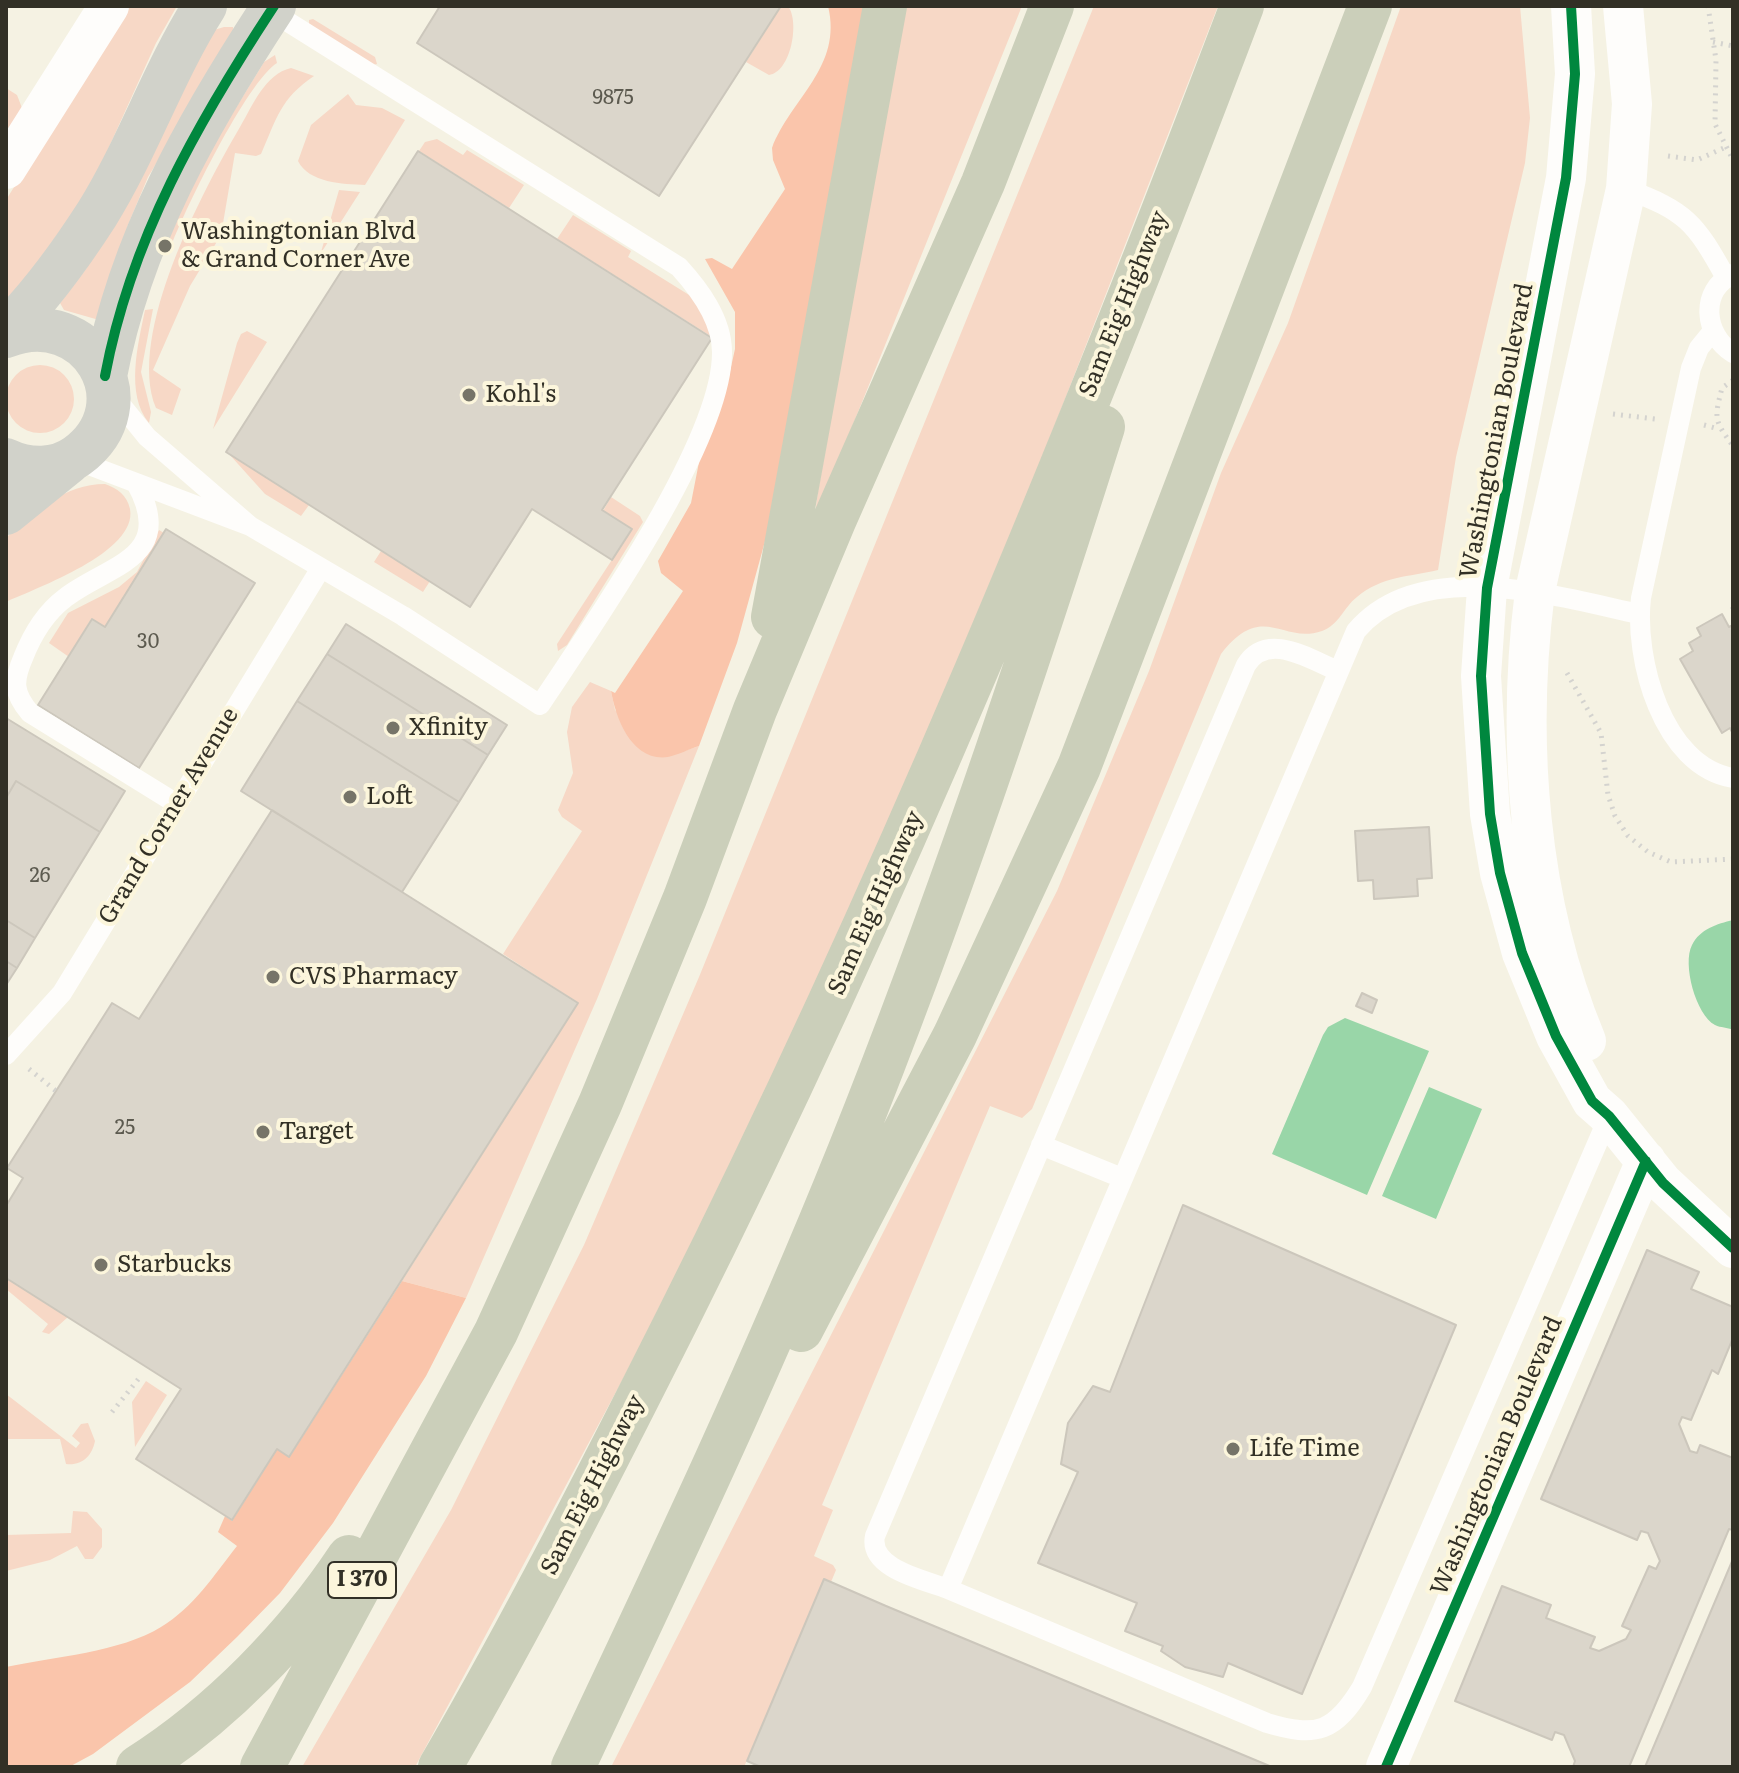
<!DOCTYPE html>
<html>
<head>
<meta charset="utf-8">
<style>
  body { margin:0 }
  #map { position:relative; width:1739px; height:1773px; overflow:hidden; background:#f5f2e3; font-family:Literata,serif }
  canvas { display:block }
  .frame { position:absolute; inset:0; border:8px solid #323026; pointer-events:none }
</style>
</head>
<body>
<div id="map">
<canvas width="1739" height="1773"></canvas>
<div class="frame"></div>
</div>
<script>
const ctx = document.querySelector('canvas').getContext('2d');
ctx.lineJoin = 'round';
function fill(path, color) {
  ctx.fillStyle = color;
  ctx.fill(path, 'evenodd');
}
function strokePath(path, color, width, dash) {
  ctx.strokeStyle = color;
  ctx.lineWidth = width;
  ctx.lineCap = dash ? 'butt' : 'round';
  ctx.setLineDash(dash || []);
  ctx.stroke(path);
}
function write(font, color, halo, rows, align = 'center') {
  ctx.font = font + ' Literata,serif';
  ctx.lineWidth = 8;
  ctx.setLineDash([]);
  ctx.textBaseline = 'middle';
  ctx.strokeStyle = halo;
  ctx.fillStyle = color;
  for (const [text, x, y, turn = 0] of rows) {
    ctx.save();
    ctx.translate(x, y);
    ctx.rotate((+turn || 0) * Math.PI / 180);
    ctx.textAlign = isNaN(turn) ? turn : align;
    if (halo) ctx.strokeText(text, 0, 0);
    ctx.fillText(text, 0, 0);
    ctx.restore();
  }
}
const green = new Path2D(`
  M126,6h51l-21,37 -65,144 -85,120v-107z
  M781,6h7c12,16 3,66 -19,69l-23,-13z
  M905,6h117l-208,515 4,-30z
  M1094,6h124l-181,465 -173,412 -168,353 -72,141 -209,390h-113l149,-257 133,-265 115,-268z
  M1401,6h119l10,112 -5,45 -69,294 -18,113c-29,7 -56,6 -81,27 -13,10 -18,28 -35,34 -40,14 -59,-31 -101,23l-189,455 -10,9 -32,-12 -168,399 11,5 -19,46 19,9 3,5 -5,12 -7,-2 -80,187h-133l446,-876 92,-220 72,-198 67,-150z
  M313,19l62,38 2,7 -4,1 -64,-39v-6z
  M224,27h9l1,7 -86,143 -20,48 -29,95 -35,-10 -4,-7 26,-34 128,-239z
  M275,55l2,8c-30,19 -91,144 -105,181l-9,-2 18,-45 83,-135z
  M291,68l23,8c-34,23 -37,42 -53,78l-5,2 -21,-3 -14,82 -31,51 -37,84 28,19 -9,26 -16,-7c-30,-73 47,-218 84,-281 13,-22 25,-53 51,-59z
  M6,88l11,7 5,13 -14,23z
  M348,94l8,11 26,3 23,12 -40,65c-22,-1 -56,-2 -67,-24l13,-36z
  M437,139l26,16 4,-5 57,35 -15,23 -90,-57 6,-9z
  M339,190l21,2 -39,61v-1z
  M573,215l58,36 -3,6 74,46 10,34 -155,-98z
  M153,309l-12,63 10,40 -2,11c-24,-29 -11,-79 -4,-113z
  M247,331l20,11 -54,87 24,-86 4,-9z
  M6 399a34 34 0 1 1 68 0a34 34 0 1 1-68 0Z
  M229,454l80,51 -8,11 -36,-22z
  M105,484c12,4 22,11 25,25 8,43 -94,79 -124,93v-64c27,-26 59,-54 99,-54z
  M611,497l29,19 3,6 -76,123 -9,6 -1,-7 75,-115 -29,-18z
  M159,530l5,3 -59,94 -14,-8 -22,38 -20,-14 19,-30 51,-26 18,-15z
  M381,551l49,30 -7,11 -49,-30z
  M590,682l21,9 4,19 51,47 33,-11 -102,253 -131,299 -64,-17 176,-278 -75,-49 79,-123 -20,-14 -4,-7 15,-37 -6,-41 5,-25z
  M6,1278l62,39 -19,17 -7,-2 6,-8 -42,-35z
  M146,1381l21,14 -32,52 -3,-45z
  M6,1394l70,54 4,-5 -8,-7 9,-12 7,-1 7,18c-3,15 -13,25 -29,23l-6,-25h-54z
  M73,1511l14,1 15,17v18l-9,12h-8l-8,-13 -27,14 -44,11v-36l65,-2z`);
const forest = new Path2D(`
  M828,6h36l-94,517 -33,120 -38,103c-10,3 -21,9 -31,11 -36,5 -52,-38 -57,-66l4,2 68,-102 -22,-18 -3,-12 33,-58 9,-46 27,-72 8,-36v-37l-30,-53 7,-1 20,11 53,-80 -12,-29 -1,-12c19,-50 71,-81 56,-142z
  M402,1281l64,17 -40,78 -93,147 -53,70 -43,44 -47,45 -97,72 -24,13h-63v-100c47,-10 115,-15 155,-40 32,-19 54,-53 76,-81l-19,-14 7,-16 7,5 45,-72 13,7z`);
const water = new Path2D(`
  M1733,920v110c-6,-3 -12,-2 -18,-5 -19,-10 -33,-61 -23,-80 8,-16 25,-21 41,-25z
  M1345,1018l84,33 -62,144 -95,-41 51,-119 5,-8z
  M1429,1087l53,22 -46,110 -54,-23z`);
const building = new Path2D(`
  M440,6h341l-122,190 -242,-153z
  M418,151l294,187 -110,172 30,19 -20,31 -80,-51 -62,98 -244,-155z
  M166,529l89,54 -116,185 -101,-63 54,-86 13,8z
  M1722,614l7,13 4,-2v109l-3,-6 -8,5 -42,-74 13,-8 -4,-8 12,-7 -4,-8z
  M346,624l161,101 -19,30 -161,-101z
  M327,654l161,101 -29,47 -162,-101z
  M297,701l162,101 -57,90 -161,-101z
  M6,718l119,73 -25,41 -84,-51 -10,17z
  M16,781l84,51 -65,106 -29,-18v-122z
  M272,810l306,193 -289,454 -12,-8 -45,71 -96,-61 45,-70 -175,-111v-72l17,-28 -16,-10 105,-165 27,16z
  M1429,827l3,51 -15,1 1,17 -44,3 -1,-19 -15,1 -3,-50z
  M6,920l29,18 -18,30 -11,-7z
  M6,961l11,7 -11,17z
  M1362,993l15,7 -5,13 -16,-7z
  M1183,1205l273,120 -154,369 -74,-31 -5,14 -38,-10 -24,-16 2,-5 -38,-15 12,-28 -99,-40 40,-91 -17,-8 7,-41 25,-37 17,6z
  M1647,1250l52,22 -8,17 42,18v31l-15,36 -6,-4 -21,50 -9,-3 -3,7 11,27 7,2 3,-8 33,13v72l-4,-1 -100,238h-56l2,-6 -11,-26 -9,-3 -3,8 -97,-39 47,-115 49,19 -5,13 49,19 -5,11 9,3 27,-12 5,-9 -9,-4 27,-60 7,3 4,-8 -12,-28 -7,-2 -4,9 -96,-41z
  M1733,1559v208h-88z
  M824,1579l62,27 386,161h-511l-14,-6z`);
const path = new Path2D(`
  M1708,6l8,54 -1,64 18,36
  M1713,42l20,4
  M1668,156l29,4 29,-13
  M1733,380l-11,8c-8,31 -8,32 11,58
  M1613,414l42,5
  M1704,425l15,4
  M1733,607v2
  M1567,673l34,60 7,62 7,21 13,20 20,16 23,10 62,-3
  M29,1069l27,22
  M112,1412l28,-35`);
const lane = new Path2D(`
  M1626,189c60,22 69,33 100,89
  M1733,274c-34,17 -29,61 0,79
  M1712,332l-13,16 -8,20 -50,230c-7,60 21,168 92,180
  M73,459l177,67 -103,-89 -34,-42
  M136,483c42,76 -29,82 -71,115 -20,15 -33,37 -42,60 -10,23 -10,35 7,55l147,91
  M250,526l153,90 137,89c51,-77 183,-264 182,-353 0,-33 -23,-63 -43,-85l-410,-257
  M1336,670c-27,-11 -69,-39 -90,-5l-371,871c-7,33 50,44 73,53l408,-958c64,-76 199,-35 283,-17
  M6,1055l56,-62 259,-425
  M1041,1145l81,33
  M948,1589l319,134c50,15 68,9 95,-36l247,-571`);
const street = new Path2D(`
  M1571,6l4,68 -9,104 -79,410 -6,88 9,138 10,59 22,80 34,83 36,65 17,15 54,67 70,65
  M6,169l103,-163
  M1586,1041c-58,-140 -70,-301 -51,-450l91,-402 6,-85 -9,-98
  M1386,1767l260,-606`);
const secondary = new Path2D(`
  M6,331c35,-35 64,-75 91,-117 41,-66 66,-142 108,-208
  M6,336c82,-32 142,68 71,120 -21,15 -48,15 -71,4
  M105,376c26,-138 93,-254 169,-370
  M6,513l63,-51`);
const highway = new Path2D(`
  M773,617l112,-611
  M801,1330l154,-295 124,-268 291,-761
  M138,1767c82,-52 158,-130 211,-210
  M262,1767l234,-435 104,-228 85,-206 70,-188 79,-189 149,-338 69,-177
  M440,1767c85,-146 161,-296 237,-447 214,-427 396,-868 565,-1314
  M573,1767c96,-203 192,-406 276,-615 95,-237 177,-481 254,-725`);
const cycleway = new Path2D(`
  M1571,6l4,68 -9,104 -79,410 -6,88 9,138 10,59 22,80 34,83 36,65 17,15 54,67 70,65
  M105,376c26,-138 93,-254 169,-370
  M1386,1767l260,-606`);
const markers = [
  [165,246,8,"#767468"],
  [469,395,8,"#767468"],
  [393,728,8,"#767468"],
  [350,797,8,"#767468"],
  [273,977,8,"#767468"],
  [263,1132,8,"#767468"],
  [101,1265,8,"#767468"],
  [1233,1449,8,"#767468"]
];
const numberNames = [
  ["9875",613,98],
  ["30",148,642],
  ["26",40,876],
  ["25",125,1128]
];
const shields = [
  [362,1580,68]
];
const shieldNames = [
  ["I 370",362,1580]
];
const poiNames = [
  ["Washingtonian Blvd",181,232],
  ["& Grand Corner Ave",181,260],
  ["Kohl's",485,395],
  ["Xfinity",409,728],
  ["Loft",366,797],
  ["CVS Pharmacy",289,977],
  ["Target",279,1132],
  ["Starbucks",117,1265],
  ["Life Time",1249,1449]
];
const streetNames = [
  ["Sam Eig Highway",1124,304,-68],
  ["Washingtonian Boulevard",1497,431,-79],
  ["Grand Corner Avenue",169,816,-59],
  ["Sam Eig Highway",876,903,-66],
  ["Washingtonian Boulevard",1497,1456,-67],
  ["Sam Eig Highway",593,1485,-63]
];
fill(green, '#f7d8c6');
fill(forest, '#fac5ab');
fill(water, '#99d6a8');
fill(building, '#dbd6cb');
strokePath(building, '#ccc7bc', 2);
strokePath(path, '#d4d3cf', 5, [2, 6]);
strokePath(lane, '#fefdfb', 20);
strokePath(street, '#fefdfb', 40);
strokePath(secondary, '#d1d2ca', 44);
strokePath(highway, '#cbcfba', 44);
strokePath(cycleway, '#00873e', 10);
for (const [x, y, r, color] of markers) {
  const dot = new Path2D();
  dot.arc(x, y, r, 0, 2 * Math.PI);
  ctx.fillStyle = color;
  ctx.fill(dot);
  strokePath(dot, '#fcf6dc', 3);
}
write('20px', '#5c5a4f', null, numberNames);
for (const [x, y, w] of shields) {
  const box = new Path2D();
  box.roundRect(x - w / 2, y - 18, w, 36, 6);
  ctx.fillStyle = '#fcf6dc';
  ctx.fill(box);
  strokePath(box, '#323026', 2);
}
write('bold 22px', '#323026', null, shieldNames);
write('24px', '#323026', '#fcf6dc', poiNames, 'left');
write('24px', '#323026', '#fcf6dc', streetNames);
</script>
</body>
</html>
